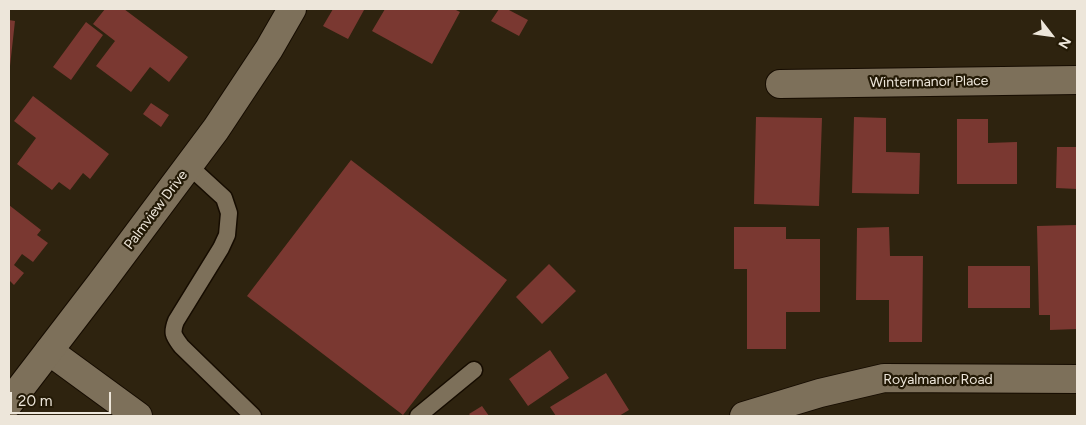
<!DOCTYPE html>
<html>
<head>
<meta charset="utf-8">
<style>
  body { margin:0 }
  #map { position:relative; width:1086px; height:425px; overflow:hidden; background:#2e230f; font-family:Figtree,sans-serif }
  canvas { display:block }
  .frame { position:absolute; inset:0; border:10px solid #ede6da; pointer-events:none }
  .north { position:absolute; left:1026px; top:10px; width:50px; height:50px; -webkit-text-stroke:4px #241a06; paint-order:stroke; rotate:120deg; font-size:14px; font-weight:700; line-height:20px; text-align:center; color:#ede6da }
  .north::after { content:''; display:block; margin:auto; width:18px; height:22px; background:#ede6da; clip-path:polygon(50% 0,100% 100%,50% 72%,0 100%) }
  .scale { position:absolute; left:10px; top:392px; width:101px; height:22px; box-sizing:border-box; border:2px solid #ede6da; border-top:0; padding-left:6px; font-size:15px; line-height:18px; white-space:nowrap; color:#ede6da; -webkit-text-stroke:4px #241a06; paint-order:stroke }
</style>
</head>
<body>
<div id="map">
<canvas width="1086" height="425"></canvas>
<div class="frame"></div>
<div class="north">N</div>
<div class="scale">20 m</div>
</div>
<script>
const ctx = document.querySelector('canvas').getContext('2d');
ctx.lineJoin = 'round';
function fill(path, color) {
  ctx.fillStyle = color;
  ctx.fill(path, 'evenodd');
}
function strokePath(path, color, width, dash) {
  ctx.strokeStyle = color;
  ctx.lineWidth = width;
  ctx.lineCap = dash ? 'butt' : 'round';
  ctx.setLineDash(dash || []);
  ctx.stroke(path);
}
function write(font, color, halo, rows, align = 'center') {
  ctx.font = font + ' Figtree,sans-serif';
  ctx.lineWidth = 4.5;
  ctx.setLineDash([]);
  ctx.textBaseline = 'middle';
  ctx.strokeStyle = halo;
  ctx.fillStyle = color;
  for (const [text, x, y, turn = 0] of rows) {
    ctx.save();
    ctx.translate(x, y);
    ctx.rotate((+turn || 0) * Math.PI / 180);
    ctx.textAlign = isNaN(turn) ? turn : align;
    if (halo) ctx.strokeText(text, 0, 0);
    ctx.fillText(text, 0, 0);
    ctx.restore();
  }
}
const building = new Path2D(`
  M105,9h19l64,48 -19,25 -19,-15 -19,25 -35,-26 19,-25 -22,-17z
  M333,9h28l3,1 -16,29 -25,-13z
  M385,9h69l6,3 -28,52 -60,-33z
  M499,9h8l21,11 -9,16 -28,-15z
  M9,20l6,1 -5,45h-1z
  M86,22l17,13 -32,45 -18,-13z
  M33,96l76,58 -19,25 -7,-6 -13,17 -11,-8 -7,8 -35,-26 19,-26 -22,-17z
  M151,103l18,12 -8,12 -18,-13z
  M756,117l66,1 -3,88 -65,-2z
  M854,117l32,1v34l34,1 -1,41 -67,-1z
  M957,119h31v24l29,-1v42h-60z
  M1057,147h20v42l-21,-1z
  M351,160l156,120 -104,135 -156,-119z
  M9,205l32,25 -4,5 11,8 -15,19 -11,-8 -8,11 10,8 -10,12 -5,-5z
  M1077,225v104l-27,1v-15h-11l-2,-89z
  M734,227h52v12h34v73h-34v37h-39v-80h-13z
  M889,227l1,29h33l-1,86h-33v-42h-33l1,-72z
  M549,264l27,27 -34,33 -26,-27z
  M968,266h62v42h-62z
  M550,350l19,28 -41,28 -19,-27z
  M606,373l23,37 -10,6h-63l-6,-9z
  M482,406l7,10h-18l-2,-2z`);
const lane = new Path2D(`
  M188,165l36,33 5,15 -2,22 -6,13 -45,73c-5,13 -2,15 5,25l72,70
  M418,416l56,-46`);
const street = new Path2D(`
  M780,84l297,-4
  M49,351l89,65
  M744,416l76,-23 64,-15 193,1`);
const secondary = new Path2D(`
  M9,403l92,-120 115,-154 53,-80 23,-40`);
const streetNames = [
  ["Wintermanor Place",929,82,-1],
  ["Palmview Drive",156,210,-53],
  ["Royalmanor Road",938,380]
];
fill(building, '#7a3831');
strokePath(lane, '#160c00', 19);
strokePath(street, '#160c00', 30);
strokePath(secondary, '#160c00', 30);
strokePath(lane, '#7d705a', 16);
strokePath(street, '#7d705a', 28);
strokePath(secondary, '#7d705a', 28);
write('14px', '#ede6da', '#241a06', streetNames);
</script>
</body>
</html>
